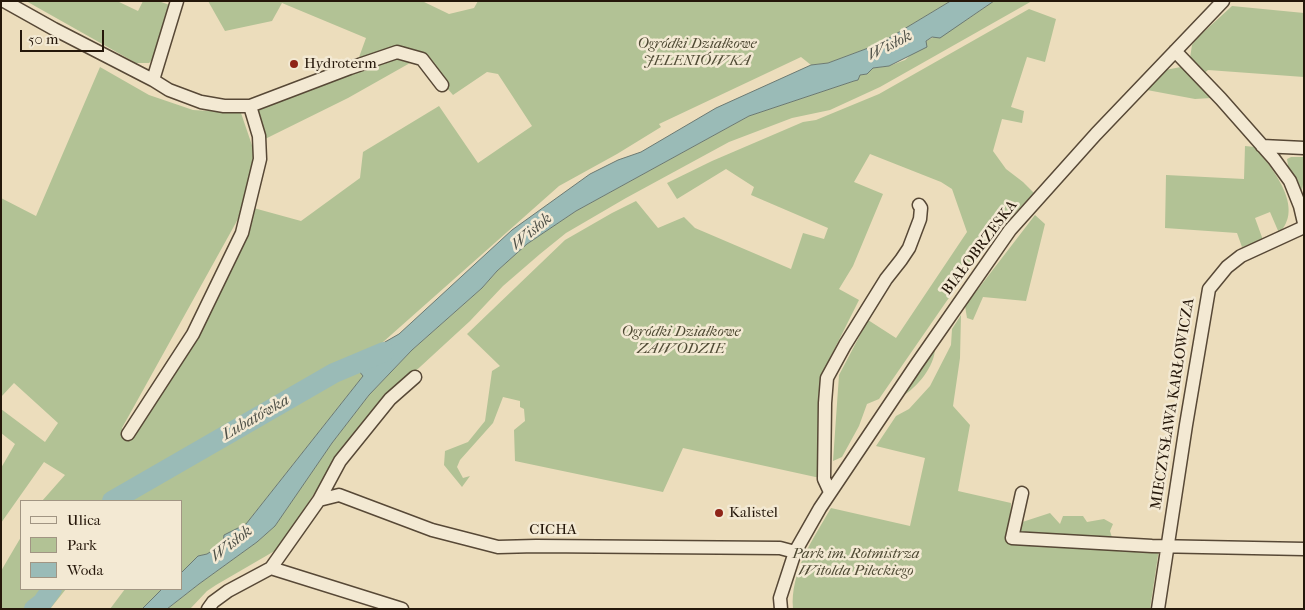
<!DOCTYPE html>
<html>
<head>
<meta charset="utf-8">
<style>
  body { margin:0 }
  #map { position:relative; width:1305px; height:610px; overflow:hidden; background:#ecddbc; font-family:"IM FELL French Canon",serif }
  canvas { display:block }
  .frame { position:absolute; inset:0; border:2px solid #25170a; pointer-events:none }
  .legend { position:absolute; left:20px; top:500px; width:162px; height:90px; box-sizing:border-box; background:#f3e9d3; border:1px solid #a19583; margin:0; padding:6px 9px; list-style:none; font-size:15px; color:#25170a }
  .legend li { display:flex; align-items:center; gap:10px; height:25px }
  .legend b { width:25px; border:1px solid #a19583 }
  .scale { position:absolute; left:20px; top:30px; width:84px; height:22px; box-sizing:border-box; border:2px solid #25170a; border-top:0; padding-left:6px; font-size:15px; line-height:18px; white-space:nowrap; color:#25170a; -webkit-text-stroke:4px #f3e9d3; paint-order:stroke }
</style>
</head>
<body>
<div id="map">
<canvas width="1305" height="610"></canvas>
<div class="frame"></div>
<ul class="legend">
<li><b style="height:6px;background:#f3e9d3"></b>Ulica</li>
<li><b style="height:14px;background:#b2c295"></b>Park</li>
<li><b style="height:14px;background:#9abbb7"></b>Woda</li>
</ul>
<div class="scale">50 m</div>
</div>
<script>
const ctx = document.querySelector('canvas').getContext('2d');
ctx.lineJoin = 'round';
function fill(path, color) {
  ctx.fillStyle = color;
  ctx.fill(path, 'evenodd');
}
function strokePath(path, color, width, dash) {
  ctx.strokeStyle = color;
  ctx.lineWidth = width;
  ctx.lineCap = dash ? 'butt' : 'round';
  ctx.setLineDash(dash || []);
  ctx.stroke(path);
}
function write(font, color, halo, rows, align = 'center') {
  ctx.font = font + ' "IM FELL French Canon",serif';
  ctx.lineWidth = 5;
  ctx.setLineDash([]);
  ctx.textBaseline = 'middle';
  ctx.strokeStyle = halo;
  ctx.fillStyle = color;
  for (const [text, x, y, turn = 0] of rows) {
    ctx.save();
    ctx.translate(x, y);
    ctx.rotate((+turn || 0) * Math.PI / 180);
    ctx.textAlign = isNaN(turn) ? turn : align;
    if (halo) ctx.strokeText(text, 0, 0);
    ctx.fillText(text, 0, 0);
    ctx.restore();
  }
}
const green = new Path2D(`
  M26,1h91l21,10 5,-10h15l12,4 -14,51 -7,7h-13z
  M208,1h214l27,13 25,-6 4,-7h473l-72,43 -51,19 -17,2 -10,-8 -142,67 2,3 -44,27 -58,32 -203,180 7,10 -117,148 -22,11v9l-17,10 -9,2 -17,17v-72h-139l23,-26 -21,-13 -43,61v-55l14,-24 -14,-11v-24l44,33 13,-19 -44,-40 -13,14v-199l35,18 64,-149 49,28 44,15 48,3 15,44 -18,62 -116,209 8,9 112,-204 8,-26 51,14 59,-43 3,-26 76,-46 39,57 54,-37 -34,-52 -11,-2 -34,23 -31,-36 -25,-7 -39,8 8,-22 -84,-35 -10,18 -47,10z
  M994,1h38l-152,86 -50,23 -38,8 -63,24 -103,56 -60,35 -26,21 -37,32 -33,35 -87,80 -60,79 -45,69 -62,36 -9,6 -17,18h-23l32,-25 58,-42 18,-16 57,-83 37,-48 43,-45 70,-62 15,-17 30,-27 49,-33 173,-95 105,-35 4,-1 2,-5 7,-1 6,-6 16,-2 16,-6 21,-19 42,-22z
  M1232,6l72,7v64l-96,-7 -5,4 -13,-16 2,-13 4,-6z
  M1029,9l27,10 -11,43 -18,-5 -16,50 13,4 -2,12 -20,-4 -9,32 13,18 17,13 11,11 -39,41 -49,68 -67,97 -12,5 -8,22 -17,31 -9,4 6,-86 29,-55 28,18 71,-106 -15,-43 -11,-7 -71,-28 -16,28 29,12 -30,72 -14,23 20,11 -33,66 -6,112 -137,-30 -20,44 -148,-31 -1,-31 11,-9 -1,-12 -4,-2v-6l-17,-4 -10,26 -33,37 -3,7 6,11 7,-2 -8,11 -18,-22 1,-14 23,-9 17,-21 7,-50 8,-5 -33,-32 98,-94 47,-27 24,-12 22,27 26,-11 11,11 96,41 12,-36 21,6 4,-11 -77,-33 3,-8 -28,-18 -49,30 -10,-16 45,-22 91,-39 13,-2 63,-26z
  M385,59h10l15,4 -62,35 -85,42 -6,-29 2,-4z
  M1181,67l30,31 -16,1 -48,-9 18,-20z
  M1245,146l10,1c18,22 50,61 24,86l-9,-21 -15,6 8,22 -21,7 -5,-14 -72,-5 1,-53 78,4z
  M1291,157h13c-1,9 1,29 -3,35l-15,-25 2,-2 -1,-6z
  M1035,215l10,9 -19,77 -43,-4 -10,23 -6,-2 -2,-12z
  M961,315l-1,43 -7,48 17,19 -12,66 53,12 -1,23 40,-13 10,11 3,-8h20l4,6 17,-3 9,5 -3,7 4,13 45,5 -9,60h-357c-3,-37 20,-70 38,-101l79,18 15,-68 -49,-12 20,-30 13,-7 21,-23 21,-41 1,-16z
  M935,348c0,18 -18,40 -34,49z
  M21,537v52h45l-16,20h-49v-38z
  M125,589h37l-20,20h-32z`);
const water = new Path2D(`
  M951,1h43l-54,37 -8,-1 -6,4 1,6 -38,19 -16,2 -6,6 -7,1 -2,5 -4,1 -105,35 -173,95 -49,33 -30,27 -15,17 -70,62 -43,45 -37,48 -57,83 -18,16 -58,42 -32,25h-25l20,-20h19v-16l17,-17 9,-2 16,-10 1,-9 22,-11 117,-148 -8,-10 23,-20 21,-12 113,-104 78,-56 28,-14 23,-8 75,-44 95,-43 17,-2 51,-19z`);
const river = new Path2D(`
  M112,501l222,-128 50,-21
  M34,609l8,-6 10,-14`);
const minor = new Path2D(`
  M4,1l50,28 99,51 16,10 32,12 23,4h26l100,-38 47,-16 25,7 20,26
  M1175,51l46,48 53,60 16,22 10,25 4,17
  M153,80l24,-79
  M1262,146l42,2
  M128,434l65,-100 49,-101 18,-74 -1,-23 -9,-30
  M830,492l-6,-13 1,-76 2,-25 18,-33 41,-66 15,-19 8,-12 11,-29 1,-11 -2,-3
  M1022,493l-10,45 140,8 152,3
  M319,500l21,-39 50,-62 25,-22
  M271,568l131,41
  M208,609l5,-7 15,-11 43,-23 48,-68 20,-5 93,35 66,17 38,-1 244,2 15,4
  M781,609l-1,-11 15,-46 25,-44 96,-143 94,-135 86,-96 127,-133
  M1158,609l28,-184 23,-136 18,-22 14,-11 63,-29`);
const markers = [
  [294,64,5,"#8f2418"],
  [719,513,5,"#8f2418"]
];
const parkNames = [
  ["Ogródki Działkowe",697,44],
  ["JELENIÓWKA",697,61],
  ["Ogródki Działkowe",681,332],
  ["ZAWODZIE",681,349],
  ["Park im. Rotmistrza",856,554],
  ["Witolda Pileckiego",856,571]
];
const poiNames = [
  ["Hydroterm",304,64],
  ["Kalistel",729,513]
];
const streetNames = [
  ["BIAŁOBRZESKA",980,248,-53],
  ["MIECZYSŁAWA KARŁOWICZA",1173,404,-81],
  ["CICHA",553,530]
];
const waterNames = [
  ["Wisłok",890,46,-27],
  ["Wisłok",532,232,-40],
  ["Lubatówka",256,418,-30],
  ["Wisłok",232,544,-38]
];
fill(green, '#b2c295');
fill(water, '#9abbb7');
strokePath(water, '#6b7972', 1);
strokePath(river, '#9abbb7', 20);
strokePath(minor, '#574836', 15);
strokePath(minor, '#f3e9d3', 12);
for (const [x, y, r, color] of markers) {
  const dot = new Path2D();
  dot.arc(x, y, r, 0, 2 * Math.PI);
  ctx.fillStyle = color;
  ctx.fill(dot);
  strokePath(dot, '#f3e9d3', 2);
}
write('italic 15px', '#4f4a34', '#f3e9d3', parkNames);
write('15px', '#25170a', '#f3e9d3', poiNames, 'left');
write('15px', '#25170a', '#f3e9d3', streetNames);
write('italic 16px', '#4e5047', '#f3e9d3', waterNames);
</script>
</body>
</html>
